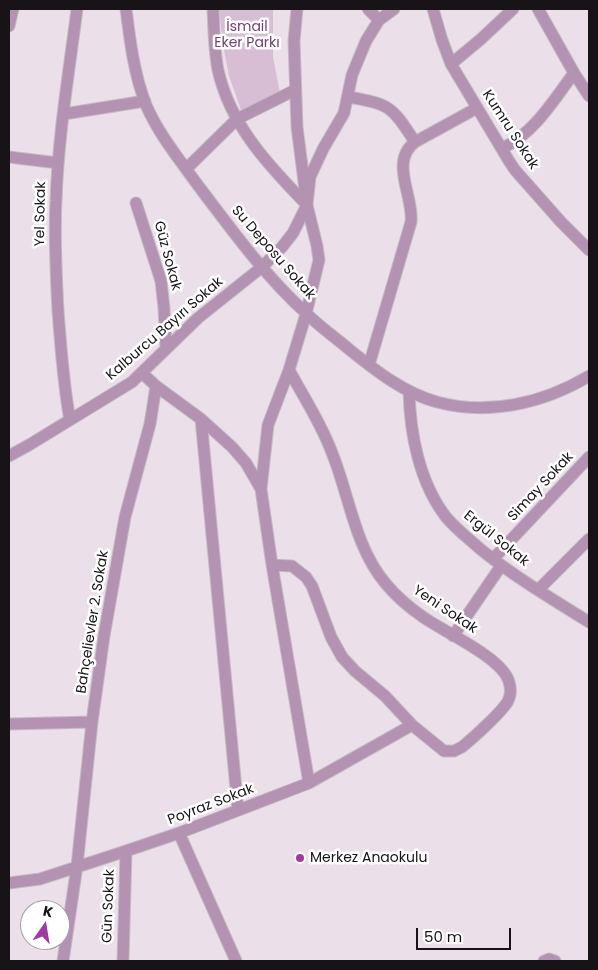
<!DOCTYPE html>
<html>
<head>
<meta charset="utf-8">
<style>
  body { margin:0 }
  #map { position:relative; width:598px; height:970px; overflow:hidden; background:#ebe0ea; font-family:Poppins,sans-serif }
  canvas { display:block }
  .frame { position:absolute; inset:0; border:10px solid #171317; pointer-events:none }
  .north { position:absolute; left:20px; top:900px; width:50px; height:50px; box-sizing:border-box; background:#fff; border:1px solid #a2a1a2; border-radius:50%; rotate:13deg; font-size:14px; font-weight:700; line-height:20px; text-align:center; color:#171317 }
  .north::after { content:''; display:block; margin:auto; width:18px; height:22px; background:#a03a9e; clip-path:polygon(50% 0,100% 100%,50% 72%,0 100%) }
  .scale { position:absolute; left:416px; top:928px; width:95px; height:22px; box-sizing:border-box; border:2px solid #171317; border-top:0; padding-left:6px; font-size:15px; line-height:18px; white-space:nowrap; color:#171317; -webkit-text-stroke:4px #fff; paint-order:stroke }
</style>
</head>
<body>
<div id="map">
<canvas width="598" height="970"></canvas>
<div class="frame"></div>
<div class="north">K</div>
<div class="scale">50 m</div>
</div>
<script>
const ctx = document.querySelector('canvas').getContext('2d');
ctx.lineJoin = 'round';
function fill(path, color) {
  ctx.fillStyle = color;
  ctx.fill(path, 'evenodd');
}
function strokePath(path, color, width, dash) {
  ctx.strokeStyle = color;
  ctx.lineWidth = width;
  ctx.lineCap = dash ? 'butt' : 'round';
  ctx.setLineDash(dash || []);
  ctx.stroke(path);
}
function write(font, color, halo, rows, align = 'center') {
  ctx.font = font + ' Poppins,sans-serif';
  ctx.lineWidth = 5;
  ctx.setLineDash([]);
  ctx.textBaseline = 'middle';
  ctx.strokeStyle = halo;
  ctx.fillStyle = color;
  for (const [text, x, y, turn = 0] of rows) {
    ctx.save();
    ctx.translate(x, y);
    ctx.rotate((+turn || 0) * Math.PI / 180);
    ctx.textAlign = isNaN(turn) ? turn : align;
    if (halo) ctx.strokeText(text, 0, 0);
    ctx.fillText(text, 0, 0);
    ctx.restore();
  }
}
const green = new Path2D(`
  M219,9h54v48l7,36 -39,17 -12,-34 -6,-31z`);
const street = new Path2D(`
  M126,9c4,32 8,65 20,96 12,28 33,54 51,79 34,45 68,92 110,130 13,13 29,24 43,36 26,21 54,43 87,52 52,14 107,1 152,-26
  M213,9c1,20 1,41 5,61 12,55 51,96 89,135
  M368,9l11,11
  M433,9l9,31 9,24 58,97 6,9 46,52 28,28
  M538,9l36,64 15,23
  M9,26l4,-17
  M451,64l30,-25 32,-30
  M348,97c43,7 44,10 67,45
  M64,114l81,-13
  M503,148c32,-16 50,-47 71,-75
  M9,157l49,6
  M186,169l51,-50 58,-29
  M136,203l25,78 3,27 2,39
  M369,365l42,-143c3,-26 -22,-60 4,-80l62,-34
  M142,373l14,13 45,33 31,28 14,16 15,26 11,76 37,218
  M409,391c1,42 10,91 37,126 10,12 22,21 33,31 34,28 73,51 110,74
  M201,419l37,391
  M70,420c-7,-37 -9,-73 -12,-109 -2,-37 -4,-74 -2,-110 2,-64 13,-129 21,-192
  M9,456l20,-11 103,-63 66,-64 64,-51 20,-20 11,-14 14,-28 3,-28 13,-28 21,-36 8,-38 14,-34 13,-21 15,-11
  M261,489l7,-64 21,-55 17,-56 13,-54 -2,-14 -10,-41 -10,-78 -3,-86 3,-32
  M493,559l96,-102
  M272,565l20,1 14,11 6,9 19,51 11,20 13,14 30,25 27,29 32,26h10l8,-4c11,-9 40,-35 46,-46 3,-6 3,-13 1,-19 -6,-24 -65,-50 -86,-65 -13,-9 -27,-21 -37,-33 -30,-35 -36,-84 -52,-126 -11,-31 -29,-59 -45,-88
  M538,590l51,-51
  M453,636l48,-70
  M9,724l83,-2
  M179,833l57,128
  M9,883l31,-4 86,-28 53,-18 130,-50 103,-58
  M63,961l14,-95 15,-144 12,-86 21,-119 25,-93 6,-38
  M123,961l3,-110
  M544,961l5,-2 6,2`);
const markers = [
  [300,858,5,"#a03a9e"]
];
const parkNames = [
  ["İsmail",247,27],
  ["Eker Parkı",247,43]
];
const streetNames = [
  ["Kumru Sokak",510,130,57],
  ["Yel Sokak",41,214,-89],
  ["Su Deposu Sokak",273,253,49],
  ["Güz Sokak",167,256,75],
  ["Kalburcu Bayırı Sokak",165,329,-41],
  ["Simay Sokak",541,487,-47],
  ["Ergül Sokak",496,539,39],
  ["Yeni Sokak",445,610,34],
  ["Bahçelievler 2. Sokak",93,622,-81],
  ["Poyraz Sokak",211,805,-21],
  ["Gün Sokak",109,906,-88]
];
const poiNames = [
  ["Merkez Anaokulu",310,858]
];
fill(green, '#d7bed5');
strokePath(street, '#c5bbc4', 13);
strokePath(street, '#b493b2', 11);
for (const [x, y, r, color] of markers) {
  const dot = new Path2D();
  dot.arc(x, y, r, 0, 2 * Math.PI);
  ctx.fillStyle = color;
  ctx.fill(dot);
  strokePath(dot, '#fff', 2);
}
write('14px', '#734071', '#fff', parkNames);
write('14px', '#171317', '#fff', streetNames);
write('14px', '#171317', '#fff', poiNames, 'left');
</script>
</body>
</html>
